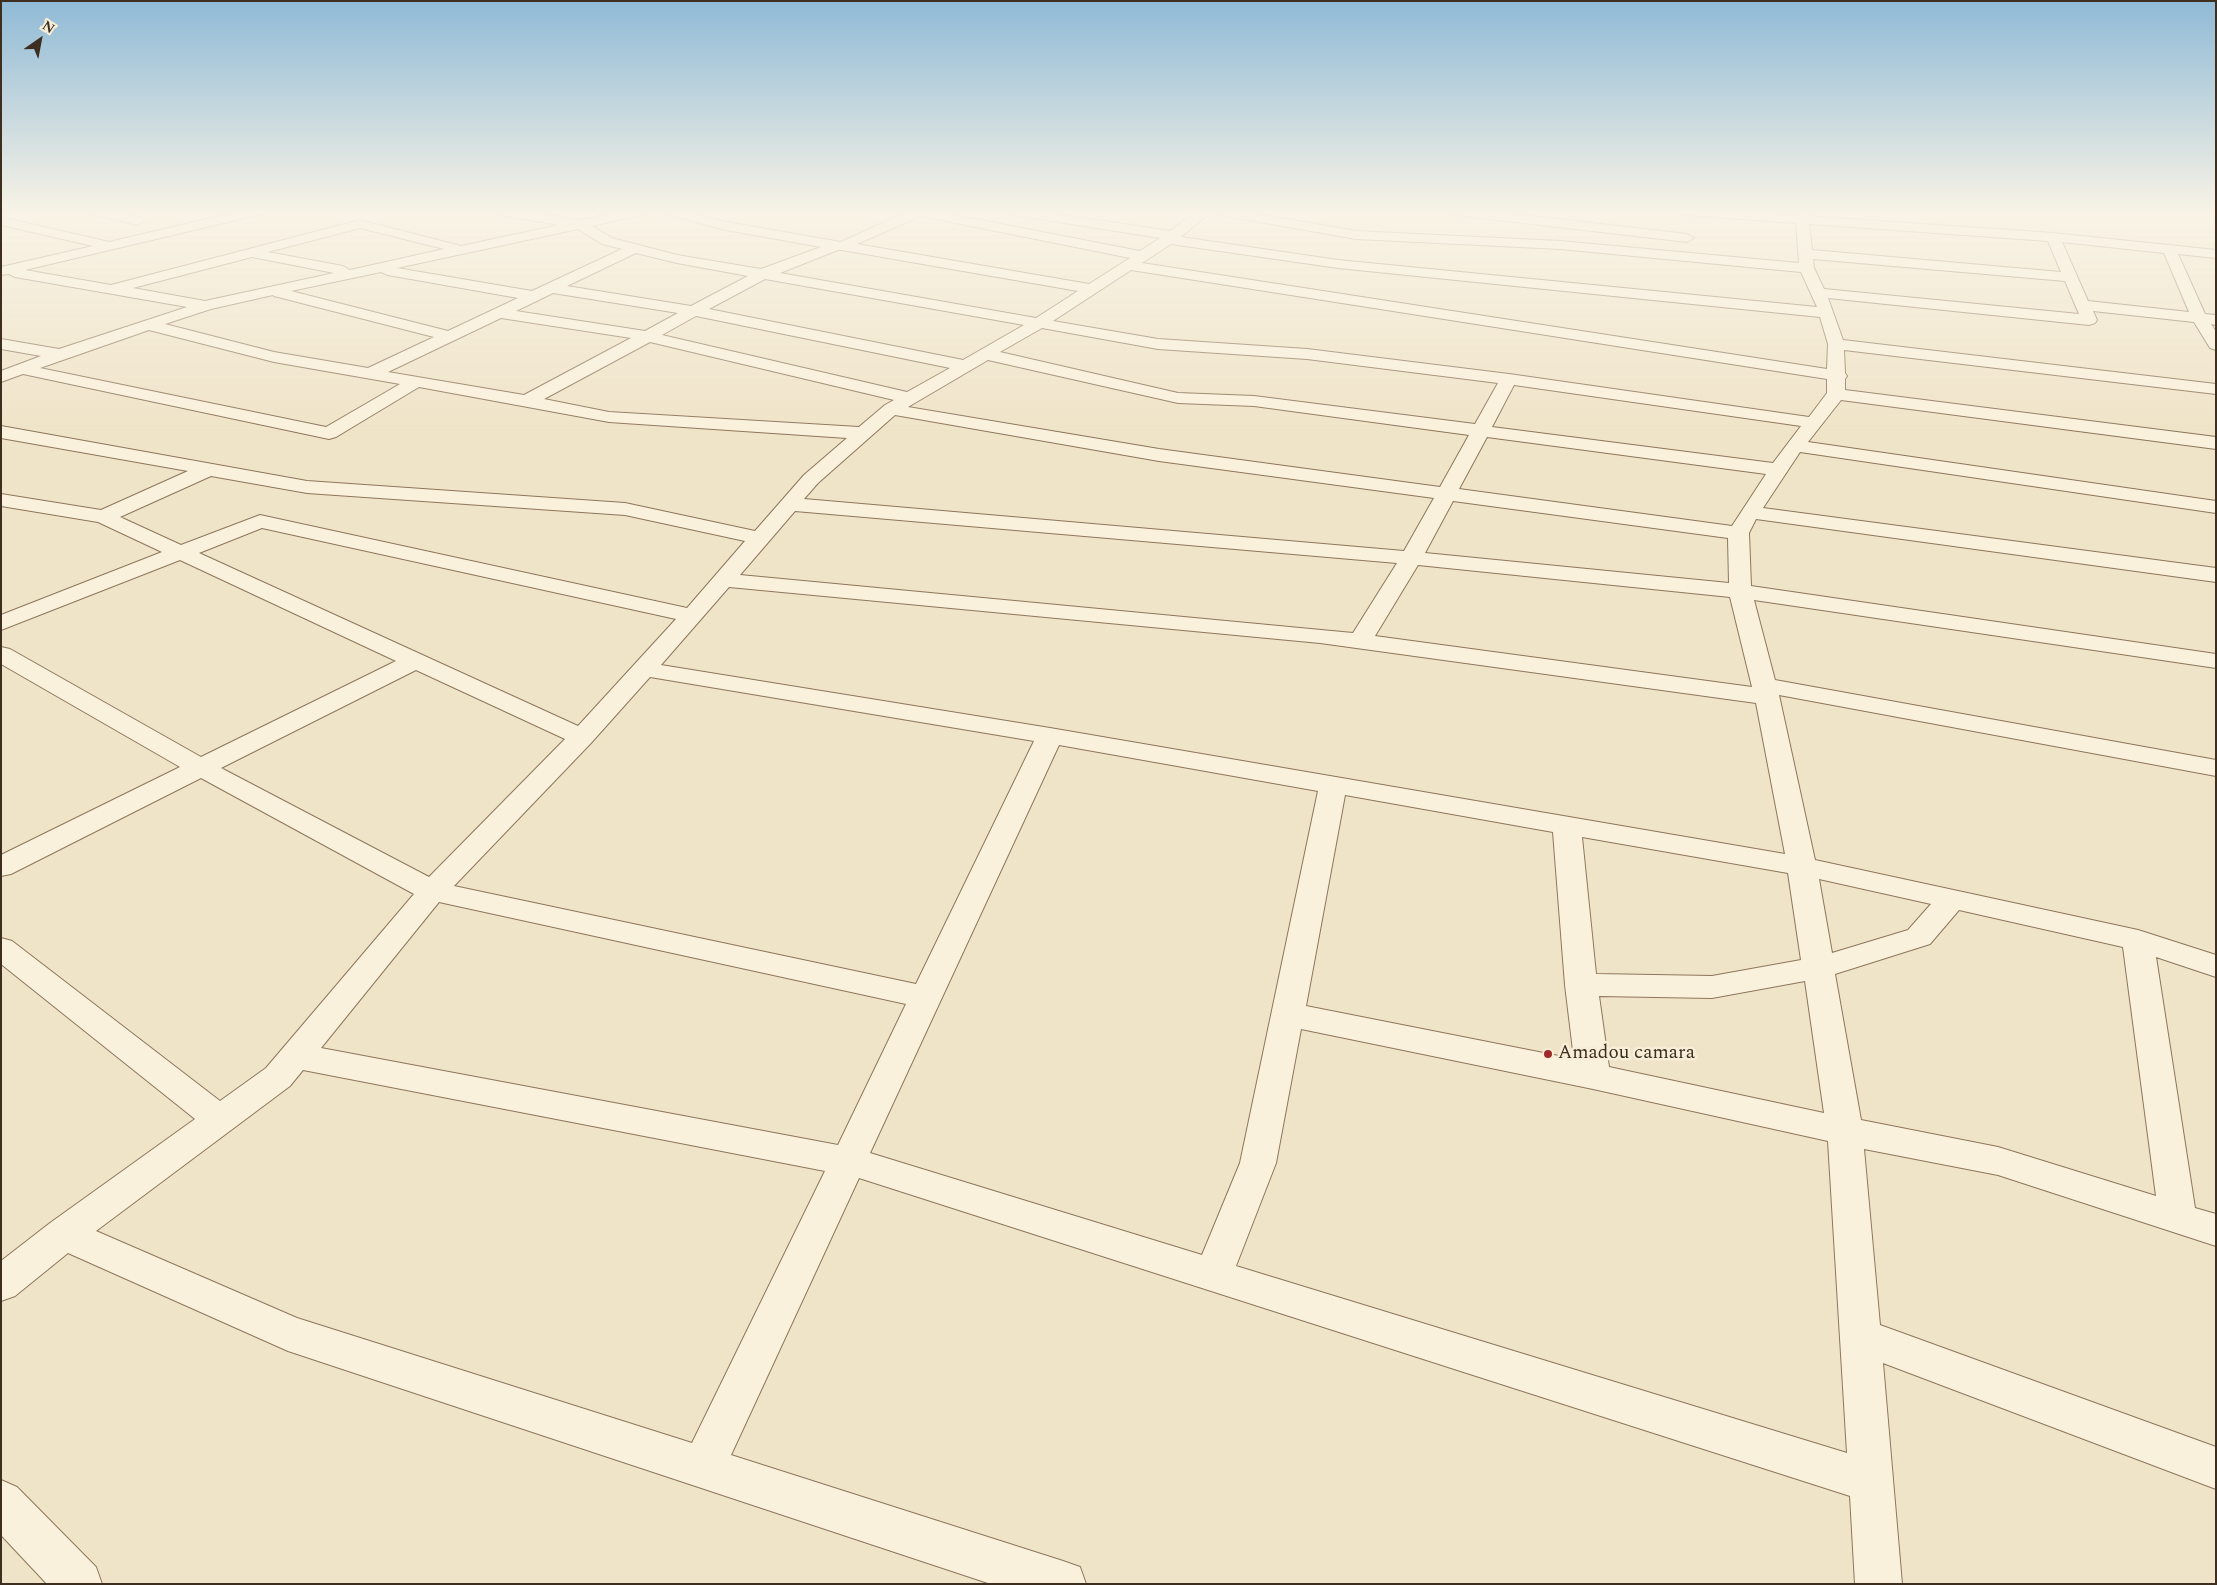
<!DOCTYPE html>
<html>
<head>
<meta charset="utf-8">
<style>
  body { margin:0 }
  #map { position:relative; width:2217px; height:1585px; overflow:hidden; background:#f0e4c8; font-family:Spectral,serif }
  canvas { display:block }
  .frame { position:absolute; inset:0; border:2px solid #3d2e20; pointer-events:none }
  .north { position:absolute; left:15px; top:15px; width:50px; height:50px; -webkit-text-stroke:4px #f7eed8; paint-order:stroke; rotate:33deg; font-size:14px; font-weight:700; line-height:20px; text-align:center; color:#3d2e20 }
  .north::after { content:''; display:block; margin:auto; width:18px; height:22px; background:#3d2e20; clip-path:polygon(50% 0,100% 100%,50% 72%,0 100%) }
</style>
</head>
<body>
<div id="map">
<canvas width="2217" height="1585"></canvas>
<div class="frame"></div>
<div class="north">N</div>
</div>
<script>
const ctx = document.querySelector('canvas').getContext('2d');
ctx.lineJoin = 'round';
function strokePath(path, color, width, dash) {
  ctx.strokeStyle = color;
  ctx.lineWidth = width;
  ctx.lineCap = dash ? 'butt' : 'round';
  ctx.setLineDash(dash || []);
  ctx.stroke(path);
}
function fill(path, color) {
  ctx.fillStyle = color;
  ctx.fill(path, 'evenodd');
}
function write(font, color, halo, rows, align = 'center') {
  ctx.font = font + ' Spectral,serif';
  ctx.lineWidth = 5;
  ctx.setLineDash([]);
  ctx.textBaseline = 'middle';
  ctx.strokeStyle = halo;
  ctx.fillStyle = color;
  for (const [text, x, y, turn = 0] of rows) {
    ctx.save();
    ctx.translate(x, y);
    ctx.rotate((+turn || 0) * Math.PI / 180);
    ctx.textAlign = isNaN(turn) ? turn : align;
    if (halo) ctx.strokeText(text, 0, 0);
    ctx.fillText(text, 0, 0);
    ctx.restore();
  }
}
const street = new Path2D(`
  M90,211h22l30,7 2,3 -7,4 -45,-11z
  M241,211h23l-2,3 -237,56 86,15 249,-65 101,26 98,-21 -59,-10 -6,-4h29l57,9 43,-9h23l-1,3 -53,12 20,12 65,17 84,14 60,-22 -95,-17 -60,-16 -2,-3h21l42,11 114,20 68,-31h25l206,40 20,-13 -146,-23 -7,-4h31l132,20 28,-20h14l-31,26 157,23 479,47 -16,-35 -241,-23 -204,-10 -136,-24 -7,-4h28l115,20 204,10 239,22 -3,-40 -112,-8 -7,-4h61l57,4v-4h12l1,5 245,17 163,17v8l-38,-4 27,60 11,1v10l-5,-1 5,8v18l-6,-2 -16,-26 -101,-11 4,9 -2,3 -6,2 -261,-27 15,42 373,44v10l-372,-44 1,23 2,3 -2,3v11l371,47v12l-375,-49 -33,42 408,59v12l-416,-61 -37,56 453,60v14l-460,-63 -7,14 2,53 465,68v14l-462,-68 21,80 441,80v16l-437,-81 36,165 323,70 78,25v22l-60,-20 39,251 21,6v32l-218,-71 -134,-26 16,176 336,122v42l-333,-126 19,221h-47l-5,-88 -991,-318 -128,277 332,106 17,6 6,17h-95l-703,-233 -220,-98 -53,43 -14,5v-40l49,-38 145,-104 -194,-155v-26l11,3 208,160 46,-33 148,-174 -213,-116 -190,96 -10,2v-21l179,-88 -179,-103v-17l9,2 191,108 195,-96 -216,-101 -179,70v-15l161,-63 -64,-30 -97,-16v-12l100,16 87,-39 -187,-33v-12l306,55 318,22 130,28 49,-56 43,-37 -238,-16 -190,-35 -83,50 -7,2 -306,-65 -22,8v-11l40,-15 -40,-7v-10l58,10 128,-42 -172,-30 -6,-3 -8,1v-8l92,-21 -92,-21v-8l108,25zM921,216l209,42 -41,26 -232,-40zM1809,224l239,17 13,31 -249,-22zM360,228l84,21 -94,21 -7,-4 -75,-14zM578,229l24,15 20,5 -90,42 -135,-23zM2062,242l102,11 25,59 -101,-11zM1171,244l167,24 482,49 8,27 -1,25 -685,-106zM838,250h4l236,41 -42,27 -256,-45zM636,253l41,10 71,13 -57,30 -124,-20zM252,257l82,16 -129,28 -72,-13zM1813,259l252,22 14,33 -255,-25 -10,-21zM1131,270l696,109v14l-18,24 -300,-43 -202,-25 -149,-10 -105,-18zM381,272l7,3 130,23 -70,33 -157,-40zM765,279l259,46 -61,35 -254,-51zM553,293l125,20 -33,18 -129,-20zM273,295l1,1 160,41 -66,31 -94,-16 -109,-28 46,-15zM696,316l254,52 -43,24 -245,-57zM501,318l130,20 -107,57 -136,-23zM1042,328l116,21 149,10 191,24 -23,41 -221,-28 -76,-3 -178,-41zM149,330l125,32 126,22 -74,43 -286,-59zM650,342l244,58 -9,5 -26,22 -250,-15 -65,-13zM988,360l190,43 76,3 215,29 -29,52 -281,-38 -251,-42zM1514,385l287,41 -28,37 -281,-36zM895,415l264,46 275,37 -30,53 -600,-52 14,-16zM1487,437l279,37 -34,52 -273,-37zM211,476l96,17 318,22 120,26 -58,67 -427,-93 -79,30 -61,-28zM1453,501l275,37 1,45 -304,-30zM795,511l602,52 -44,70 -613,-58zM262,528l414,91 -98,107 -379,-173zM1418,565l312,32 22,90 -377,-51zM729,587l591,56 436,60 29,151 -735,-126 -389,-63zM416,670l149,69 -136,138 -208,-109zM650,677l384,64 -118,243 -462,-98 137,-143zM1059,745l259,46 -78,372 -38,92 -332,-102zM1345,795l208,37 12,153 9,74 -268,-53zM1582,837l206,36 13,87 -89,16 -116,-2zM1819,879l112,25 -23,26 -76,23zM439,902l467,102 -68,141 -517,-97zM1959,910l164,37 33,249 -158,-49 -137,-27 -26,-146 95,-30zM1805,981l19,132 -215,-46 -10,-71 113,2zM1301,1029l292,60 235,52 19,312 -611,-187 40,-103zM303,1070l522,101 -133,272 -395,-125 -201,-87 194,-145z
  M1448,211h40l199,23 7,4 -7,4 -232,-27z
  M1,1480l16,7 79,80 6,17h-55l-46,-49z`);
const markers = [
  [1548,1054,5,"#9e2a2b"]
];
const nearPoinames = [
  ["Amadou camara",1558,1054]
];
strokePath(street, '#8d765c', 2);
fill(street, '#faf1dc');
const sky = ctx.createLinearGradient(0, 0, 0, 433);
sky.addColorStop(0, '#8fbad6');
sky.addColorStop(0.49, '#f8f3e6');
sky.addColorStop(1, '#f8f3e600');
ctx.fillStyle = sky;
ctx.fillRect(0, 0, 2217, 433);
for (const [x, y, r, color] of markers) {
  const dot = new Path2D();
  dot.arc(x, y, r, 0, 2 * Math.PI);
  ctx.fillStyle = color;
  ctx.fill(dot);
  strokePath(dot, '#f7eed8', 2);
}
write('19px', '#3d2e20', '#f7eed8', nearPoinames, 'left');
</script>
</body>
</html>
